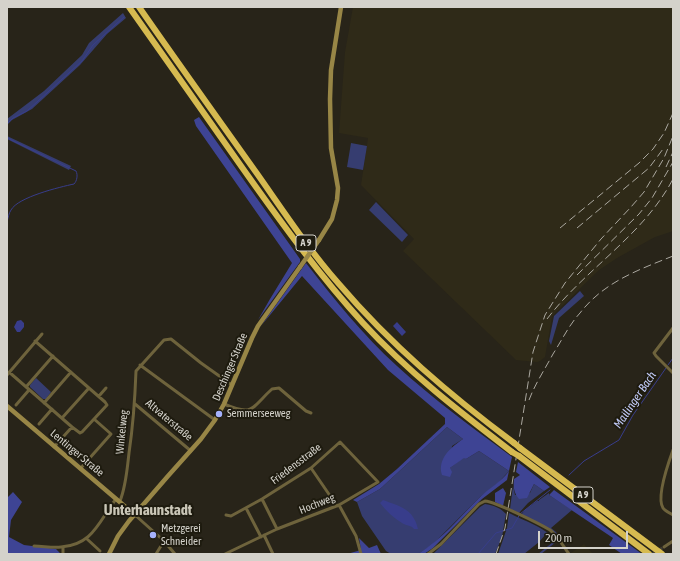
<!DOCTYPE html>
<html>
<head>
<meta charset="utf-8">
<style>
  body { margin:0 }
  #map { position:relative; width:680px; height:561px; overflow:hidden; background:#282419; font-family:"Asap Condensed",sans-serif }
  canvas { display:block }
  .frame { position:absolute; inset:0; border:8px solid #d4d2cb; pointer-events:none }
  .scale { position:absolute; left:538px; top:531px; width:90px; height:18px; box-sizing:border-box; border:2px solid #d4d2cb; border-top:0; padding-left:5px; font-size:12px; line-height:14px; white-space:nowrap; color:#d4d2cb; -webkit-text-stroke:3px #1e1b0f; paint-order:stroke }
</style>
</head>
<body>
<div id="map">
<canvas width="680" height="561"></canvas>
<div class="frame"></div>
<div class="scale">200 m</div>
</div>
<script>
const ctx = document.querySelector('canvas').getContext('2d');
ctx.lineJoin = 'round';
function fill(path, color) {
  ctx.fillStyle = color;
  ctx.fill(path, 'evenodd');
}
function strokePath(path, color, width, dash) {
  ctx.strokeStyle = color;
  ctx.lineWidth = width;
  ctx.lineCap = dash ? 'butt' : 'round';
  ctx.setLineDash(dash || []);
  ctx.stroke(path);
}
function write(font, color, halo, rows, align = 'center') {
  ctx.font = font + ' "Asap Condensed",sans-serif';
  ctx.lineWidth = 4;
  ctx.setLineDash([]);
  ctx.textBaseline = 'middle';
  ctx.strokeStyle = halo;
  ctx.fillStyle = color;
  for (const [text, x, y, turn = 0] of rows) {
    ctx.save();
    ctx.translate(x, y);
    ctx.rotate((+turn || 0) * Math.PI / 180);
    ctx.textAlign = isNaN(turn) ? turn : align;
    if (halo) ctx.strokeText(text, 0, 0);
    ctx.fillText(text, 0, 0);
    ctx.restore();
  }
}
const built = new Path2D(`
  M353,7h320v224l-18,6 -38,21 -18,12 -43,42 -4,5 -7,40 -5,4 -3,1 -21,-2 -2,-2 -111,-107 11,-12 -53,-54 7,-47 -29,-5 6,-81z
  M584,544l9,10 -22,-1z`);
const green = new Path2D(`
  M123,13l3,5 -19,16 -27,31 -48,44 -20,11 -5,5v-6l37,-28 38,-36 7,-12z
  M7,136l64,30 -2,4 -62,-31z
  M351,143l16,3 -4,24 -16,-3z
  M376,202l32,33 -6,7 -33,-32z
  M580,291l4,5 -25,22 -8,27 -2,-4 5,-25z
  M36,378l15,14 -5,7h-3l-13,-12v-2z
  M447,427l16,12 -11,7 -2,22 14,-11 2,2 13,-8 30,20 -11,12 -18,14 -48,48 -14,9h-27l-5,-3 -24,-35 -5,-14 23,-13z
  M534,484l10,7 -16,12 -9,10 -9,-4 3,-23 2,9 15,-2z
  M549,493v2l23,15 -21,18 5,4 5,8 -8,-8 -32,-17 4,-5 12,-9h2v-1z
  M485,504c8,1 16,4 21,10l-4,23 -7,17h-62l47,-47z
  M509,513c13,7 41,16 47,29l-15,12h-3l15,-12 -7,-8 -7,8 -15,12h-26l9,-26z`);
const forest = new Path2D(`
  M199,117l101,142v3l-42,58 12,-21 22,-36 -96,-137 -2,-6z
  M306,263c28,36 57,72 91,103 36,33 76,62 115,91l-5,23 -25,19 -49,49 -9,6h-6c24,-15 41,-36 61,-56 10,-10 22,-16 30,-27l-30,-20 -13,8 -2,-1 -14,10 2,4 -2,5 -8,-2c-5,-16 9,-28 21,-36l-16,-12 -67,62 -23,13 -4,-2 26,-16 18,-15 48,-45v-6l-57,-48 -86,-94 -41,50z
  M518,462l32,25 -6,4 -10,-7 -7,14 -8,1c-5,-6 -6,-12 -5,-20l6,-4 -4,-3z
  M503,488l3,5 -3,13 -8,-4v-9z
  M554,490l88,64h-20l-13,-9 4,-7 -64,-43z
  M13,492l9,10 -11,18 -2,17 15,8 32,4 5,5h-54v-56z
  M359,538l10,10 8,-3 4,9h-34l14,-4z`);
const water = new Path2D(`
  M21,320l3,3v4l-4,5h-3l-3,-5 3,-6z
  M397,322l9,10 -4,4 -9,-10z
  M383,500c16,6 31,9 35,29h-4c-3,-4 -7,-3 -12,-6 -8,-5 -16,-12 -22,-20z`);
const stream = new Path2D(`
  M7,124l6,-6 14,-7 43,-39 12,-11 11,-16 31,-28
  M7,138l69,33c2,4 1,10 -2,13 -14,3 -56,13 -63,26 -2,3 -3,8 -4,12
  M668,365l5,-7
  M569,475l15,-14 35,-21 14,-25 33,-47
  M478,554l18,-21 16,-5 8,-14 30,-24`);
const streetTunnel = new Path2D(`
  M652,554l12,-7`);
const street = new Path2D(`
  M673,328l-19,25 2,3 17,17
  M35,341l70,61 2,3 -25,27 -2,1 -8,-6 -18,20
  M140,365l75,55
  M9,372l63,55
  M7,375l35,-41
  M26,387l27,-31
  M99,396l7,-8
  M44,403l27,-31
  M135,404l56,47
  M224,404c30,13 27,4 48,-15l7,-1 27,23 5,2
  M16,405l13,-15
  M62,418l27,-30
  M39,424l13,-15
  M673,450c-4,11 -17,47 -10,58 2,3 7,5 10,7
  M311,468l26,38
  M80,469l31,-35 -17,-15
  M262,499l15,30
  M120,501c6,-15 7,-31 9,-48 4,-27 6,-55 7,-82l28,-31 7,-1 30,24 31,22
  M339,505l17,31 5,18
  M246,508l15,29
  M135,515l29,26 11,13
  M264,535l9,19
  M87,539l13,12
  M34,546c9,0 18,2 27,1 32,-2 38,-26 55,-48
  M63,547v7
  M664,547l9,-6
  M156,554l8,-13
  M225,554l52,-25 62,-24 39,-23 -38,-40 -29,26 -49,31 -31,17 -5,-1
  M428,554l13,-10 38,-40 6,-3c11,1 55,23 65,29 8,6 13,16 19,24`);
const secondary = new Path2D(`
  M319,240l13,-21 5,-19 1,-12 -7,-40 -1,-49 1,-29 10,-63
  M7,406l128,109
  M109,554l9,-18 11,-15 39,-45 33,-37 14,-19 9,-16 28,-66 6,-12 42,-59`);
const highway = new Path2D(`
  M129,7c39,55 78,111 117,166 37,52 74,103 117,150 45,49 97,89 149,129
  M139,7c39,56 79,112 119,168 26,37 51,75 81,109 52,61 111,111 175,159
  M520,448l142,106
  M519,456l130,98`);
const rail = new Path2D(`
  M666,167l7,-15
  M560,228l79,-65 14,-14 11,-16 9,-20
  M577,228l72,-60 14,-19
  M577,275l62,-61 13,-16 21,-36
  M547,319c38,-50 96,-83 126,-140
  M529,400c6,-16 16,-31 24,-46 9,-14 16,-29 27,-41 24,-31 58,-43 93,-57
  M496,554l9,-26 28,-176 12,-37 20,-32 36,-44 30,-32 13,-15 20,-34 9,-22`);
const secondaryBridge = new Path2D(`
  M300,267l19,-27`);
const highwayBridge = new Path2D(`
  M514,443l6,5
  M512,452l7,4`);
const markers = [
  [219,414,4,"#a5b1fc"],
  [153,535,4,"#a5b1fc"]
];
const shields = [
  [306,243,20],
  [583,495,20]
];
const shieldNames = [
  ["A 9",306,243],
  ["A 9",583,495]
];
const streetNames = [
  ["Deschinger Straße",230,367,-67],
  ["Altvaterstraße",169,420,40],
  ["Winkelweg",122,432,-84],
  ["Lentinger Straße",77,453,40],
  ["Friedensstraße",296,464,-37],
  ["Hochweg",317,504,-22]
];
const poiNames = [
  ["Semmerseeweg",227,414],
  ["Metzgerei",161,529],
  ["Schneider",161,542]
];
const waterNames = [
  ["Mailinger Bach",635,400,-56]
];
const districtNames = [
  ["Unterhaunstadt",148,510]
];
fill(built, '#2f2a18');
fill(green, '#363d70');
fill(forest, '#3e4494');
fill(water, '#383d8b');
strokePath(stream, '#383d8b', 1);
strokePath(streetTunnel, '#423e34', 3, [3, 1.5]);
strokePath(street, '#6e633c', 3);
strokePath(secondary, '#988646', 4.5);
strokePath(highway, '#d6ba50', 6);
strokePath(rail, '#aba8a0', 1, [8, 4]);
strokePath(secondaryBridge, '#988646', 4.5);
strokePath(highwayBridge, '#d6ba50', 6);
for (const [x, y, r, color] of markers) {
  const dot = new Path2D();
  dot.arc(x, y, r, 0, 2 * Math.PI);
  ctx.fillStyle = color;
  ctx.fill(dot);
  strokePath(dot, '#1e1b0f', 1.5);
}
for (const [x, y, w] of shields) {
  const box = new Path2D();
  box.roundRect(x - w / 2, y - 8, w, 16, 3);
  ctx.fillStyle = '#1e1b0f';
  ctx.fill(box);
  strokePath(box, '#d4d2cb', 1);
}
write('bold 10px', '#d4d2cb', null, shieldNames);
write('11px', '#d4d2cb', '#1e1b0f', streetNames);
write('11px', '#d4d2cb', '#1e1b0f', poiNames, 'left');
write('italic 12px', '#c1caf7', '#1e1b0f', waterNames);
write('bold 15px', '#cac6b7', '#1e1b0f', districtNames);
</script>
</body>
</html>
